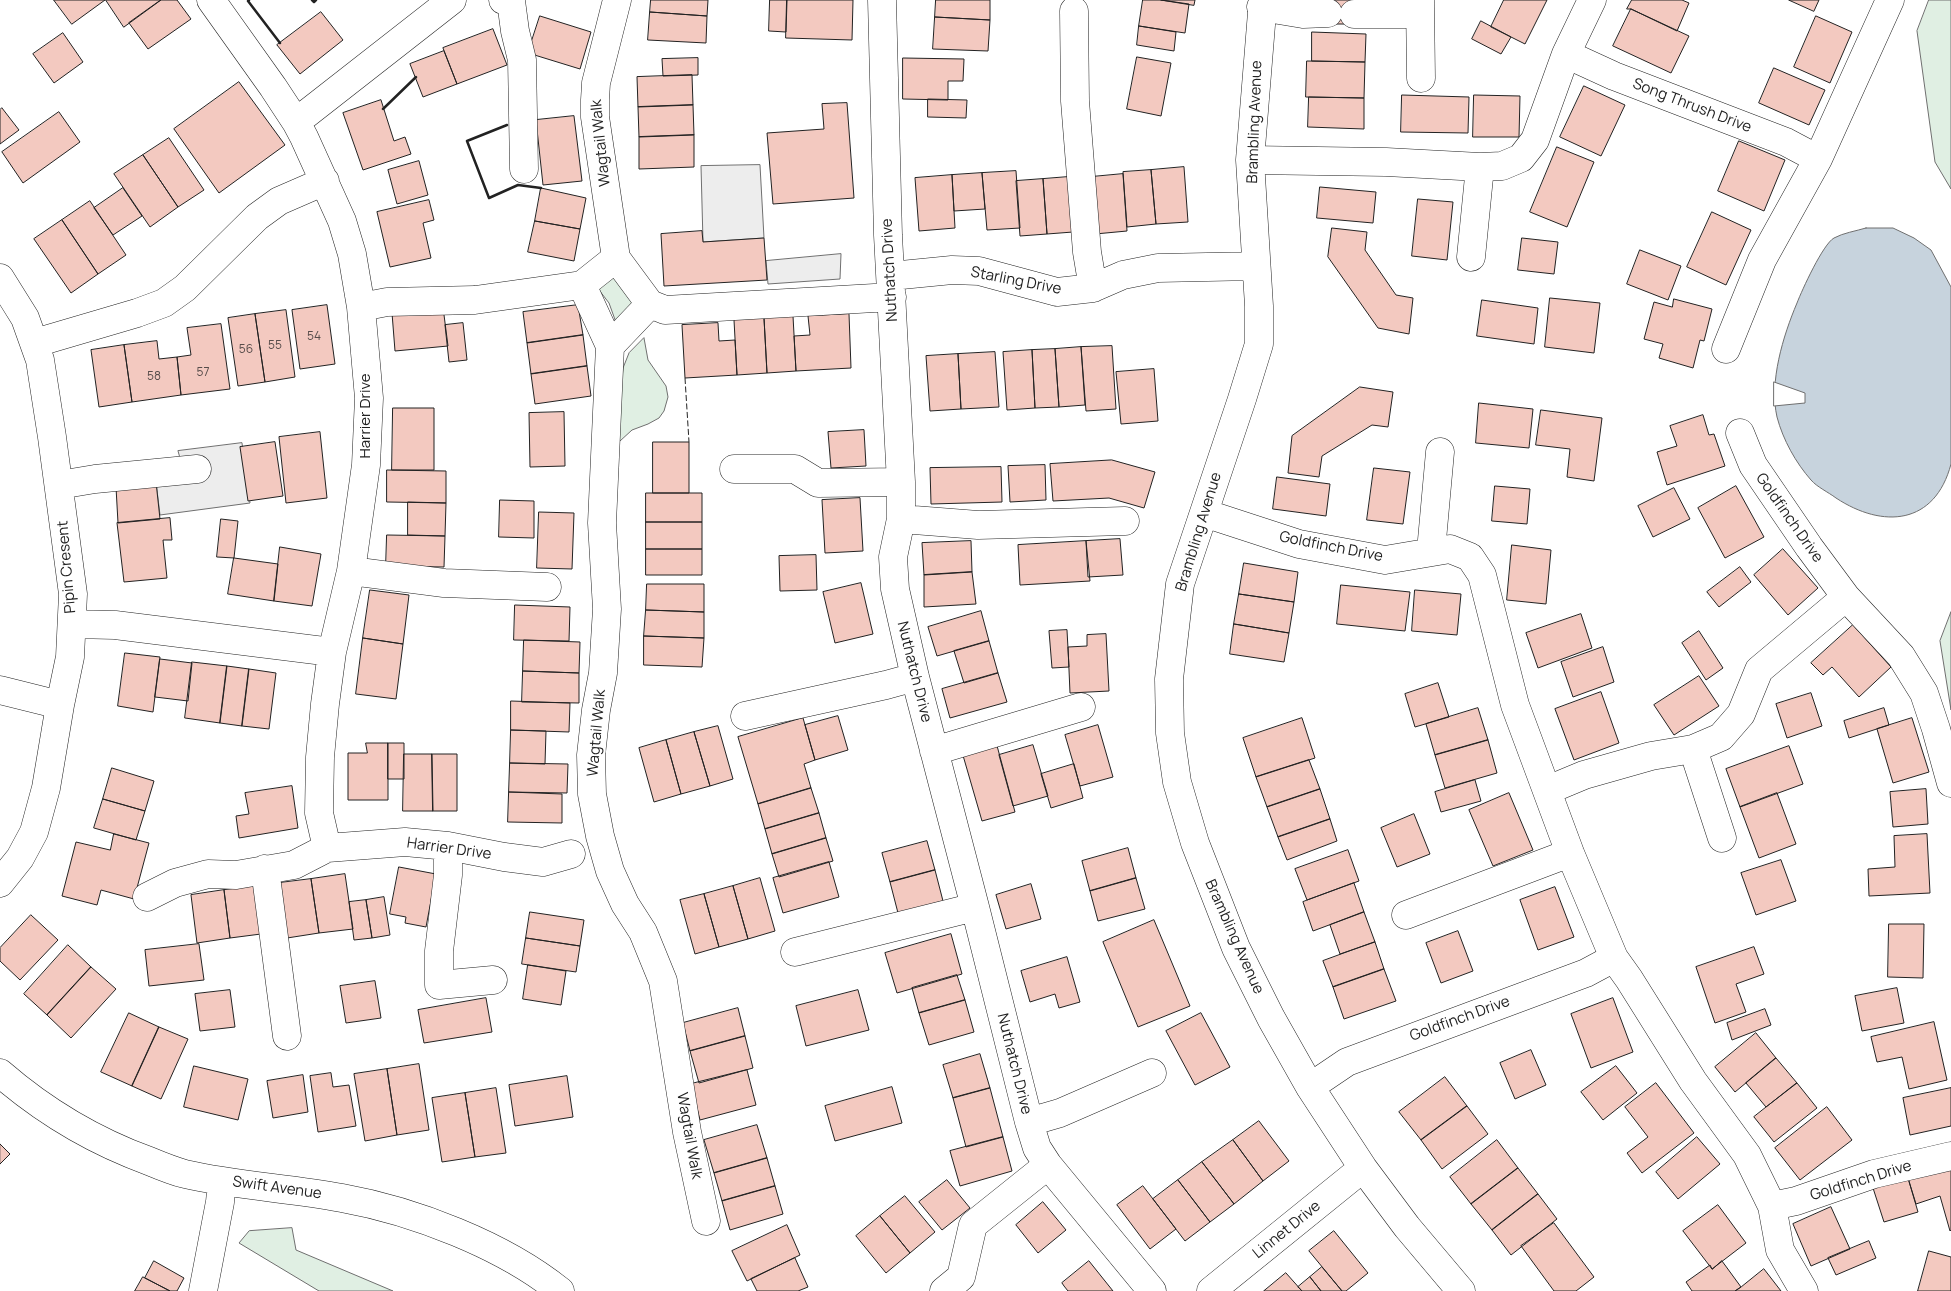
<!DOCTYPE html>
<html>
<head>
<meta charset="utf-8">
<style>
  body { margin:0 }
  canvas { display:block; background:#fff }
</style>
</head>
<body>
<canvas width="1951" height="1291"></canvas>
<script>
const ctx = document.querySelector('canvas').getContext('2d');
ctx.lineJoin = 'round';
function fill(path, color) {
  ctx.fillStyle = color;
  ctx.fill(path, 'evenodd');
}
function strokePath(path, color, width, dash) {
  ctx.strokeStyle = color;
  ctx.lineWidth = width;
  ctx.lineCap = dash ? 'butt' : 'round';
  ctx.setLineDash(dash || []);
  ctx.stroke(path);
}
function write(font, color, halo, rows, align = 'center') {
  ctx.font = font + ' Manrope,sans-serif';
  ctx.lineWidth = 4;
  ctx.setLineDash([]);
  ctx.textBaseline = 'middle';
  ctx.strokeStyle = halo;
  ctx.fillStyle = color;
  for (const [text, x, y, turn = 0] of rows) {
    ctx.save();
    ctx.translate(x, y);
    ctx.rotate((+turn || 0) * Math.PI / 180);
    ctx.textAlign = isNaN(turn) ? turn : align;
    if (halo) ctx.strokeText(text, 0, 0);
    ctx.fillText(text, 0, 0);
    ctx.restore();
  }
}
const green = new Path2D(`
  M1929,0h22v189l-16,-27 -18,-131z
  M612,273l28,28 -22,27 -9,-25 -13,-17z
  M644,338l4,22 18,26 2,11 -4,14 -5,7 -11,6 -16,6 -12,11 -4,-1 7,-72 6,-15z
  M1951,612v98l-11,-69z
  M292,1228l4,22 97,41h-74l-80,-48 10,-12z`);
const parking = new Path2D(`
  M760,165l4,73 -61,4 -2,-76z
  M841,254l-1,25 -72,5 -2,-23z
  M242,443l8,60 -90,12 -4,-33 24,-24 -2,-7z`);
const water = new Path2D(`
  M1866,228h27l21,10 17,12 20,37v177c-16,61 -68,65 -115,34 -8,-6 -19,-11 -25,-18 -15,-17 -28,-40 -34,-63 -8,-35 6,-81 20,-114 5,-13 26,-59 37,-65 9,-5 22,-7 32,-10z`);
const pier = new Path2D(`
  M1774,382l31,11v10l-31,3z`);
const building = new Path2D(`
  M54,0h51l-33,24z
  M106,0h55l-37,27z
  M161,0h16l14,19 -43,30 -19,-26z
  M651,0h57l-1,16 -57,-4z
  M770,0h17l-1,32 -17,-1z
  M787,0h66l-1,40 -66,-2z
  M936,0h54v20l-55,-3z
  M1143,0h18l28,4 -4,29 -46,-7z
  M1161,0h34l-1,5z
  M1328,0h26l-1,24h-25z
  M1504,0h43l-22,44 -34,-17z
  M1632,0h50l7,3 -12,28 -46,-22h-4z
  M1789,0h30l-5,11z
  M1631,9l58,27 -18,37 -58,-27z
  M321,12l22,28 -43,34 -23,-29z
  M650,12l57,4 -1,27 -58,-3z
  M540,16l51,16 -11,37 -52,-16z
  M1816,16l36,16 -22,51 -36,-16z
  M935,17l55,3 -2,31 -55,-2z
  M1481,21l30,16 -10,17 -29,-15z
  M1139,26l37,6 -2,19 -37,-6z
  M493,29l14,36 -50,19 -14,-36z
  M1312,32l54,2 -1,28 -53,-1z
  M63,33l20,29 -29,21 -21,-29z
  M444,51l13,33 -34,13 -13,-33z
  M1137,57l34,6 -10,53 -34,-7z
  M698,58v17l-35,1 -1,-17z
  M903,58l61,1 -1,22h-15v19l-45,-1z
  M1307,61l58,1 -1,36 -58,-1z
  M1774,68l51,22 -16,35 -50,-22z
  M692,75l1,30 -55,2 -1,-30z
  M239,82l46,63 -66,48 -45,-64z
  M1584,86l41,19 -24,51 -41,-19z
  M1402,95l67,2 -1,36 -67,-1z
  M1474,95l46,1 -1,41h-46z
  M1309,97l55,1v31l-56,-2z
  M928,99l39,1 -1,18 -38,-1z
  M381,100l13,41 11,-4 6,17 -48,16 -20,-57z
  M847,103l7,95 -81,6 -6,-71 57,-4 -2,-25z
  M693,105l1,30 -55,2 -1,-30z
  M2,108l17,22 -19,14v-34z
  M59,112l21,30 -57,41 -21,-31z
  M574,116l8,65 -39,4 -7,-65z
  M694,135v32l-55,2v-32z
  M169,138l35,52 -26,17 -35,-52z
  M1739,141l46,19 -21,51 -46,-20z
  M1557,147l37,15 -27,65 -37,-15z
  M143,155l35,52 -28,20 -36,-53z
  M419,161l9,34 -31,9 -9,-34z
  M1184,167l4,55 -32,2 -5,-54z
  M1151,170l5,54 -29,3 -4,-55z
  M1016,171l4,57 -33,2 -5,-57z
  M982,173l3,36 -31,2 -2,-36z
  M1123,174l4,57 -32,3 -4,-57z
  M952,175l3,53 -36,3 -4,-53z
  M1068,177l5,55 -26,2 -4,-55z
  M1043,179l4,55 -27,2 -4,-55z
  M1320,187l56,5 -3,31 -56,-5z
  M123,188l19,28 -29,19 -19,-27z
  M541,188l45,10 -6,31 -45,-8z
  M1418,199l35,3 -6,58 -35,-4z
  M429,200l5,20 -11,3 8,35 -41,9 -13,-55z
  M90,201l36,54 -28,19 -36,-54z
  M1712,212l39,18 -25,55 -39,-18z
  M62,220l36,54 -27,19 -37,-54z
  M535,221l45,8 -6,32 -46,-9z
  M1332,228l35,4 -2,18 31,45 17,3 -4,36 -31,-6 -50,-71z
  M702,231l1,11 61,-4 3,42 -103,6 -3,-52z
  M1522,238l36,4 -4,32 -36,-4z
  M1640,250l41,16 -13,34 -41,-16z
  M1550,298l50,5 -6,50 -49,-6z
  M1674,299l38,10 -8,32 -4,-1 -7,28 -34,-10 4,-14 -19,-5 10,-37 18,5z
  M1482,300l56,8 -4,36 -57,-8z
  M327,305l8,59 -35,5 -8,-59z
  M578,305l5,30 -56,8 -4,-31z
  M443,307l5,39 -53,5 -3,-38z
  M286,310l9,67 -30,5 -10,-68z
  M255,314l10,68 -27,4 -10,-68z
  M849,314l2,54 -55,3 -2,-35 16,-1 -2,-19z
  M793,316l3,55 -29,2 -3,-55z
  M764,318l3,55 -30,2 -3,-55z
  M463,323l4,37 -18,2 -4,-37z
  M718,323l1,18 16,-1 2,35 -52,3 -3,-53z
  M221,324l9,65 -49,6 -4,-38 14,-2 -4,-27z
  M583,335l4,31 -56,8 -4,-31z
  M157,341l2,18 18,-2 4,38 -49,7 -8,-57z
  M124,345l8,57 -33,5 -8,-57z
  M1112,346l4,63 -30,2 -5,-64z
  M1081,347l4,58 -26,2 -4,-58z
  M1055,349l4,58 -24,1 -3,-58z
  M1032,350l3,58 -28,2 -4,-58z
  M995,352l4,55 -38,2 -3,-55z
  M958,354l3,55 -31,2 -4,-55z
  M587,366l4,30 -56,8 -4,-30z
  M1154,369l4,52 -37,3 -5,-52z
  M1360,387l33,5 -5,35 -16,-2 -50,31 -3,21 -31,-4 4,-37z
  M1479,403l54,6 -4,39 -53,-5z
  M393,408h41v62h-42z
  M1541,410l61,8 -8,63 -27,-4 3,-28 -34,-4z
  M564,412l1,54 -35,1 -1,-54z
  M1703,415l6,20 5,-1 11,32 -58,19 -10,-33 20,-6 -7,-20z
  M864,430l2,36 -35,2 -3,-36z
  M320,432l7,66 -41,5 -7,-66z
  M275,442l8,54 -35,5 -8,-54z
  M653,442h36v51h-36z
  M1112,460l43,12 -11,36 -35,-10 -56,3 -3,-37z
  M1045,465l1,35 -36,2 -2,-36z
  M1001,467l1,35 -71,2 -1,-36z
  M1374,468l36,4 -7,52 -36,-4z
  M387,470l59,1v32l-59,-1z
  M1277,477l53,7 -4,32 -53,-7z
  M156,482l4,37 -42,4 -2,-36z
  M1495,486l35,3 -3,35 -35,-3z
  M1736,486l28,51 -39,21 -27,-50z
  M1674,488l16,31 -37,18 -15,-31z
  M646,493h56v29h-56z
  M860,498l3,53 -38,2 -3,-53z
  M500,500l34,1v37l-35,-1z
  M408,502l38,1 -1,33 -37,-1z
  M539,512l35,1 -2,56 -35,-1z
  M170,518l2,22h-9l4,38 -43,4 -7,-59z
  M221,519l17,2 -4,37 -17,-1z
  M646,522h56v27h-56z
  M387,535l58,1 -1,31 -58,-1z
  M1120,539l3,36 -35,2 -2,-36z
  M971,541l1,31 -48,3 -2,-32z
  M1086,541l4,40 -70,4 -2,-40z
  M1512,545l39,5 -5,54 -39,-4z
  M280,547l41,7 -9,52 -38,-5z
  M646,549h56v26h-56z
  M1783,549l35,39 -30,27 -34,-40z
  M816,555l1,35 -37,1 -1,-35z
  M234,558l44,6 -4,37 -46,-7z
  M1244,563l54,9 -4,30 -55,-8z
  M1740,567l11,15 -32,25 -12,-15z
  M972,572l4,32 -52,3v-32z
  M861,583l12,51 -38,9 -12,-51z
  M647,584h57v28l-58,-2z
  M1341,585l69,7 -5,39 -68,-7z
  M370,590l39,5 -6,49 -40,-6z
  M1415,590l46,4 -4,41 -45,-4z
  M1239,594l55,8 -5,31 -55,-9z
  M515,605l55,2 -1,34 -55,-1z
  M646,610l58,2v26l-60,-2z
  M981,611l8,30 -52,15 -9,-29z
  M1581,614l11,34 -54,20 -12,-35z
  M1234,624l55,9 -5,29 -54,-8z
  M1853,625l38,42 -32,30 -27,-30 -9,8 -12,-12z
  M1067,630l2,37 -17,1 -3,-37z
  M1699,631l24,37 -17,12 -24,-37z
  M1106,634l3,57 -39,2 -2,-46 19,-1v-11z
  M644,636l60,2 -2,29 -58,-2z
  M363,638l40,6 -7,55 -40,-5z
  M524,640l56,2 -1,31 -56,-2z
  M989,641l9,32 -34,10 -10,-32z
  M1603,647l11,35 -41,15 -12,-35z
  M125,653l35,4 -7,55 -35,-6z
  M160,659l32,4 -4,38 -33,-4z
  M192,662l35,4 -7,57 -35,-5z
  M227,666l22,3 -7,57 -22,-3z
  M249,669l27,4 -7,56 -27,-3z
  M523,671l56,2v30l-57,-1z
  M998,673l9,29 -57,16 -8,-29z
  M1699,676l20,30 -45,29 -20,-30z
  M1438,683l11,34 -34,10 -10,-33z
  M1601,692l18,51 -45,17 -19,-51z
  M1811,693l11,33 -35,12 -11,-34z
  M511,701l59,2 -1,29 -58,-2z
  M1478,708l10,32 -53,15 -9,-31z
  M1884,708l5,17 -40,13 -5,-17z
  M838,716l10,34 -33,10 -10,-35z
  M803,718l12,42 -11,4 7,24 -53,16 -20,-67z
  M1302,718l13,40 -59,19 -13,-39z
  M1912,718l17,54 -36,11 -16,-54z
  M1098,725l15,52 -33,9 -15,-51z
  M718,726l15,53 -23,7 -16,-54z
  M511,730l35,1 -1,33 -35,-1z
  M694,732l16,54 -29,8 -15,-54z
  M666,740l15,54 -27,8 -15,-54z
  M1488,740l9,33 -52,15 -10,-33z
  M996,742l19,70 -33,9 -20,-69z
  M366,743h22v57h-40v-47h19z
  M388,743h16v36h-16z
  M1033,745l15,51 -35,10 -14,-51z
  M1789,746l14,38 -63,23 -14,-38z
  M404,754h28l1,57h-30z
  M432,754h25v57h-24z
  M1309,760l11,29 -53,18 -11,-30z
  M510,763l58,1 -1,29 -58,-1z
  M1074,764l9,34 -32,10 -10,-34z
  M112,768l42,13 -9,30 -42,-12z
  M1475,780l6,21 -40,11 -6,-20z
  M292,786l6,42 -59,10 -3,-22 13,-2 -4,-21z
  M811,788l8,25 -54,16 -7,-25z
  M1320,789l10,30 -52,18 -11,-30z
  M1926,789l2,35 -35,3 -3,-35z
  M509,792l53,2v29l-54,-1z
  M1509,793l24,57 -40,16 -24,-56z
  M1777,793l19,51 -37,14 -19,-51z
  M103,799l42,12 -9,29 -42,-12z
  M819,813l7,25 -54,16 -7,-25z
  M1414,814l16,40 -33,13 -16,-39z
  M1330,819l7,22 -50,19 -9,-23z
  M114,834l35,9 -15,56 -33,-9 -4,15 -35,-9 14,-54 34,8z
  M1927,834l3,59 -61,3 -1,-27 27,-2 -1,-31z
  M826,838l7,23 -54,16 -7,-23z
  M927,841l8,29 -45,12 -8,-29z
  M1128,848l8,30 -46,13 -8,-30z
  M1348,850l11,31 -52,19 -12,-31z
  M1781,860l15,41 -40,14 -15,-42z
  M829,862l10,35 -56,16 -10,-35z
  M399,867l37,7 -10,53 -21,-4 1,-6 -16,-3z
  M935,870l8,31 -45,12 -8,-31z
  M345,874l8,55 -34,4 -8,-54z
  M760,878l15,53 -27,8 -15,-53z
  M1136,878l9,31 -47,12 -8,-30z
  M311,879l8,54 -32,5 -8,-55z
  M1354,883l10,29 -51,19 -10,-29z
  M1031,884l10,35 -35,10 -10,-34z
  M255,886l6,48 -31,4 -6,-48z
  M733,886l15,53 -29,8 -15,-53z
  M1555,887l19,50 -36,13 -18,-50z
  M224,890l6,48 -33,5 -6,-48z
  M704,894l15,53 -24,7 -15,-54z
  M384,897l6,38 -18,3 -6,-38z
  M366,900l6,38 -18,2 -5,-38z
  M530,912l54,8 -4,26 -54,-8z
  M1364,912l11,30 -35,12 -10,-29z
  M31,915l27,25 -38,40 -20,-19v-13z
  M1154,920l36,86 -52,21 -35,-85z
  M1889,924h35l-1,54 -35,-1z
  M1458,931l15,40 -32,12 -15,-40z
  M951,934l11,40 -65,19 -12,-40z
  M526,938l54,8 -4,26 -54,-8z
  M1375,942l9,27 -51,18 -10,-26z
  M199,944l5,36 -55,6 -4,-36z
  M68,945l23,22 -44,48 -23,-21z
  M1754,947l10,27 -28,10 10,28 -31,11 -19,-56z
  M1067,957l13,45 -21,6 -4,-14 -25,8 -9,-31z
  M528,965l38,6 -5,34 -38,-6z
  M91,967l25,22 -45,49 -24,-23z
  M1384,969l12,32 -52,18 -11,-32z
  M957,975l8,25 -46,13 -7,-25z
  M375,981l6,37 -35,5 -6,-37z
  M1897,988l7,35 -42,8 -7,-35z
  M230,990l5,37 -35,4 -5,-37z
  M858,990l11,40 -63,16 -10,-40z
  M486,998l6,34 -68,11 -6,-33z
  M1613,998l20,54 -42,16 -20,-54z
  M965,1000l9,32 -45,13 -10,-32z
  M738,1008l7,28 -55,15 -7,-28z
  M1765,1009l6,16 -39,15 -5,-17z
  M129,1013l30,14 -27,59 -31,-14z
  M1201,1013l29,54 -35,18 -29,-54z
  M1934,1022l13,58 -38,9 -7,-32 -25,5 -6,-25z
  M159,1027l29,12 -27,60 -29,-13z
  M1756,1033l20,25 -41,34 -20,-25z
  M745,1036l8,32 -54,15 -9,-32z
  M1531,1050l15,35 -31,14 -15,-36z
  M980,1054l10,34 -37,10 -10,-33z
  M1776,1058l21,25 -31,24 -20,-24z
  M419,1064l10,66 -32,5 -10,-66z
  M194,1066l54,13 -10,41 -54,-13z
  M1616,1066l21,27 -34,27 -22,-28z
  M387,1069l10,66 -32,6 -11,-67z
  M747,1070l9,35 -56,15 -9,-36z
  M331,1073l2,14 16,-2 7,41 -38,6 -8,-56z
  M303,1075l5,37 -35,6 -6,-37z
  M567,1076l6,41 -58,9 -6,-41z
  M1445,1077l22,29 -46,34 -22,-28z
  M1656,1083l38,50 -52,40 -15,-20 21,-16 -23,-30z
  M1797,1083l20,25 -43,34 -20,-25z
  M892,1087l10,36 -67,18 -10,-35z
  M496,1088l10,65 -31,4 -10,-64z
  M990,1088l13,49 -37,10 -13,-49z
  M1951,1088v38l-41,9 -7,-37z
  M465,1093l10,64 -33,5 -10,-64z
  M1467,1106l21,28 -46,35 -21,-29z
  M1827,1107l25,33 -52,40 -25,-32z
  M1259,1121l30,40 -26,20 -30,-41z
  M757,1125l10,33 -53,15 -10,-33z
  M1003,1137l9,34 -52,15 -10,-35z
  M1697,1137l23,27 -42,35 -22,-27z
  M1233,1140l30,41 -29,23 -32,-42z
  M1497,1140l21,28 -47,36 -21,-27z
  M0,1144l10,10 -10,10z
  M767,1158l8,28 -53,15 -8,-28z
  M1202,1162l32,42 -24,18 -32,-42z
  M1951,1165v65l-1,1 -10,-35 -24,8 -8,-26z
  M1518,1168l20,26 -46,36 -21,-26z
  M1908,1178l10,34 -34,10 -11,-34z
  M947,1180l23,28 -28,22 -23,-28z
  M1178,1180l32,42 -25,19 -32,-42z
  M775,1186l8,28 -53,16 -8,-29z
  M1143,1186l33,43 -26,20 -33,-44z
  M1538,1194l19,25 -46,36 -19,-25z
  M905,1196l30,36 -25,21 -30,-37z
  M1043,1202l23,28 -28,23 -22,-28z
  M1718,1205l28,38 -34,26 -29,-38z
  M1831,1207l19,42 -39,17 -18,-42z
  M880,1216l30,37 -24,20 -30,-37z
  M1554,1223l40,54 -18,14h-22l-33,-45z
  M787,1225l13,30 -53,26 -15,-30z
  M1334,1231l34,42 -22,18h-4l-33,-40z
  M1869,1241l7,17 -40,17 -8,-17z
  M1929,1251l22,6v34h-33z
  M795,1258l13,29 -10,4h-41l-6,-12z
  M154,1261l30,17 -7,13h-7l-25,-13z
  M1089,1261l24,30h-45l-4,-5 -2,-3z
  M1722,1261l19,26 -6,4h-43l-6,-9 24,-17 2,4z
  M1322,1267l20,24h-21l-11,-14z
  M1764,1269l17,22h-46l6,-4z
  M1286,1273l16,18h-38z
  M143,1277l2,1 25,13h-35z
  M1310,1277l11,14h-19l-4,-4z`);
const minor = new Path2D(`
  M211,0l62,87 23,35 8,15 38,84 10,33 9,53 8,91 -3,67 -15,106 -19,81 -7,52 -5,53 -1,56 8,35
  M503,0l8,1 4,30 7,29 2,109
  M617,0l-21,83 -1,17v17l21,141 34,46 15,6 227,-13
  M882,0l6,235 13,247v37l-8,38 2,32 20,88 60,230 54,215 8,26 11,17 104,126
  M1263,0l-13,160 9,146v38l-17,55 -62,185 -11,95 1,54 7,49 18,61 41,105 35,70 39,69 53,81 44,59 54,64
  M1420,0l1,78
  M1261,7l42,7 25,-1
  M1074,11l1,90 12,151 6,36
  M1354,14h66
  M1566,54l48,22 172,66 32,17
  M296,122l156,-122
  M1250,160l136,2 94,5 22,-1 19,-8 14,-18 31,-86 26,-54
  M1471,257l9,-90
  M891,276l61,-6 27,1 78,21 36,-4 30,-13 35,-7 98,-2
  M0,278l25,40 15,42 12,77 21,157 -3,63 -10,48 -14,83 -12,44 -14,26 -20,25
  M582,285l28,61
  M650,304l-40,42 -8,177 5,86 -4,64 -7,37 -5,45 1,39 8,42 10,35 15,33 18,28 20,49 24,151 19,89
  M361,307l26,-5 88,-2 107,-15 34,-27
  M35,343l102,-30 27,-10 21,-15 72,-71 22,-16 46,-20
  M1726,349l36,-89 56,-101 72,-159
  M1740,433l13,32 56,82 37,50 55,59 23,37 12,36 15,54
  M734,469h61l23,14 83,-1
  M59,485l36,-6 102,-10
  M1204,513l95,31 86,16 65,-11 20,8 12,18 33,130 55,148 44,105 15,21 64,102 54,74 25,51 8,44 24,41
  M901,519l77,6 147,-4
  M1431,551l9,-99
  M351,571l93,12 103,4
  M72,624l43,1 217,27
  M0,690l60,15
  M745,716l141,-31 29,-8
  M1693,749l29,89
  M934,751l147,-44
  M1548,790l36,-15 67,-19 42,-7 28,-12 20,-23 18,-44 87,-73
  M448,846v29l-9,76v34l54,-5
  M265,869l22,167
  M147,897l28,-14 33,-9 28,1 58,-10 33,-17 78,-6 43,4 56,11 39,5 28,-8
  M1406,915l164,-62
  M795,952l180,-45
  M0,1073c45,39 94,68 149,88 12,5 24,10 36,13 52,12 105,14 157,24 72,13 161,47 218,93
  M1310,1087l37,-25 239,-89 28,-15
  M1029,1122l31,-9 92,-40
  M1772,1206l24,-5 78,-27 77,-18
  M203,1291l17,-89 2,-21
  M944,1291l17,-14 12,-52 75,-60
  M1211,1291l152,-123`);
const fence = new Path2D(`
  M685,378l4,64`);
const wall = new Path2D(`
  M249,0l-1,1 32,42
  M312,0l2,2 2,-2
  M383,109l33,-32
  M507,125l-40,16 22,57 29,-13 23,3`);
const numberNames = [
  ["54",314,337],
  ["55",275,346],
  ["56",246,350],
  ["57",203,373],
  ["58",154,377]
];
const streetNames = [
  ["Song Thrush Drive",1692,106,21],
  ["Brambling Avenue",1255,122,-88],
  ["Wagtail Walk",601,143,-96],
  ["Nuthatch Drive",890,270,-93],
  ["Starling Drive",1016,281,11],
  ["Harrier Drive",366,416,-90],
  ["Goldfinch Drive",1789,518,55],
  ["Brambling Avenue",1199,532,-73],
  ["Goldfinch Drive",1331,547,11],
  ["Pipin Cresent",67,567,-95],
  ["Nuthatch Drive",914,672,76],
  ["Wagtail Walk",597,733,-85],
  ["Harrier Drive",449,849,8],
  ["Brambling Avenue",1234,937,66],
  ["Goldfinch Drive",1460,1019,-20],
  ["Nuthatch Drive",1014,1064,76],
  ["Wagtail Walk",689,1136,80],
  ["Goldfinch Drive",1861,1181,-17],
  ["Swift Avenue",277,1188,8],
  ["Linnet Drive",1287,1230,-39]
];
fill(green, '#e0efe3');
strokePath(green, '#6f6f6f', 1);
fill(parking, '#ededed');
strokePath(parking, '#6f6f6f', 1);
fill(water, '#c7d3dd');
strokePath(water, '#6f6f6f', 1);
fill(pier, '#fff');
strokePath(pier, '#6f6f6f', 1);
fill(building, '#f3c9c0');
strokePath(building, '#222', 1);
strokePath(minor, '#222', 29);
strokePath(minor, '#fff', 28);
strokePath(fence, '#222', 1, [6, 2.5]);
strokePath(wall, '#222', 2.5);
write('12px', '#564c4a', null, numberNames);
write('15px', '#222', '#fff', streetNames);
</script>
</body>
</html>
